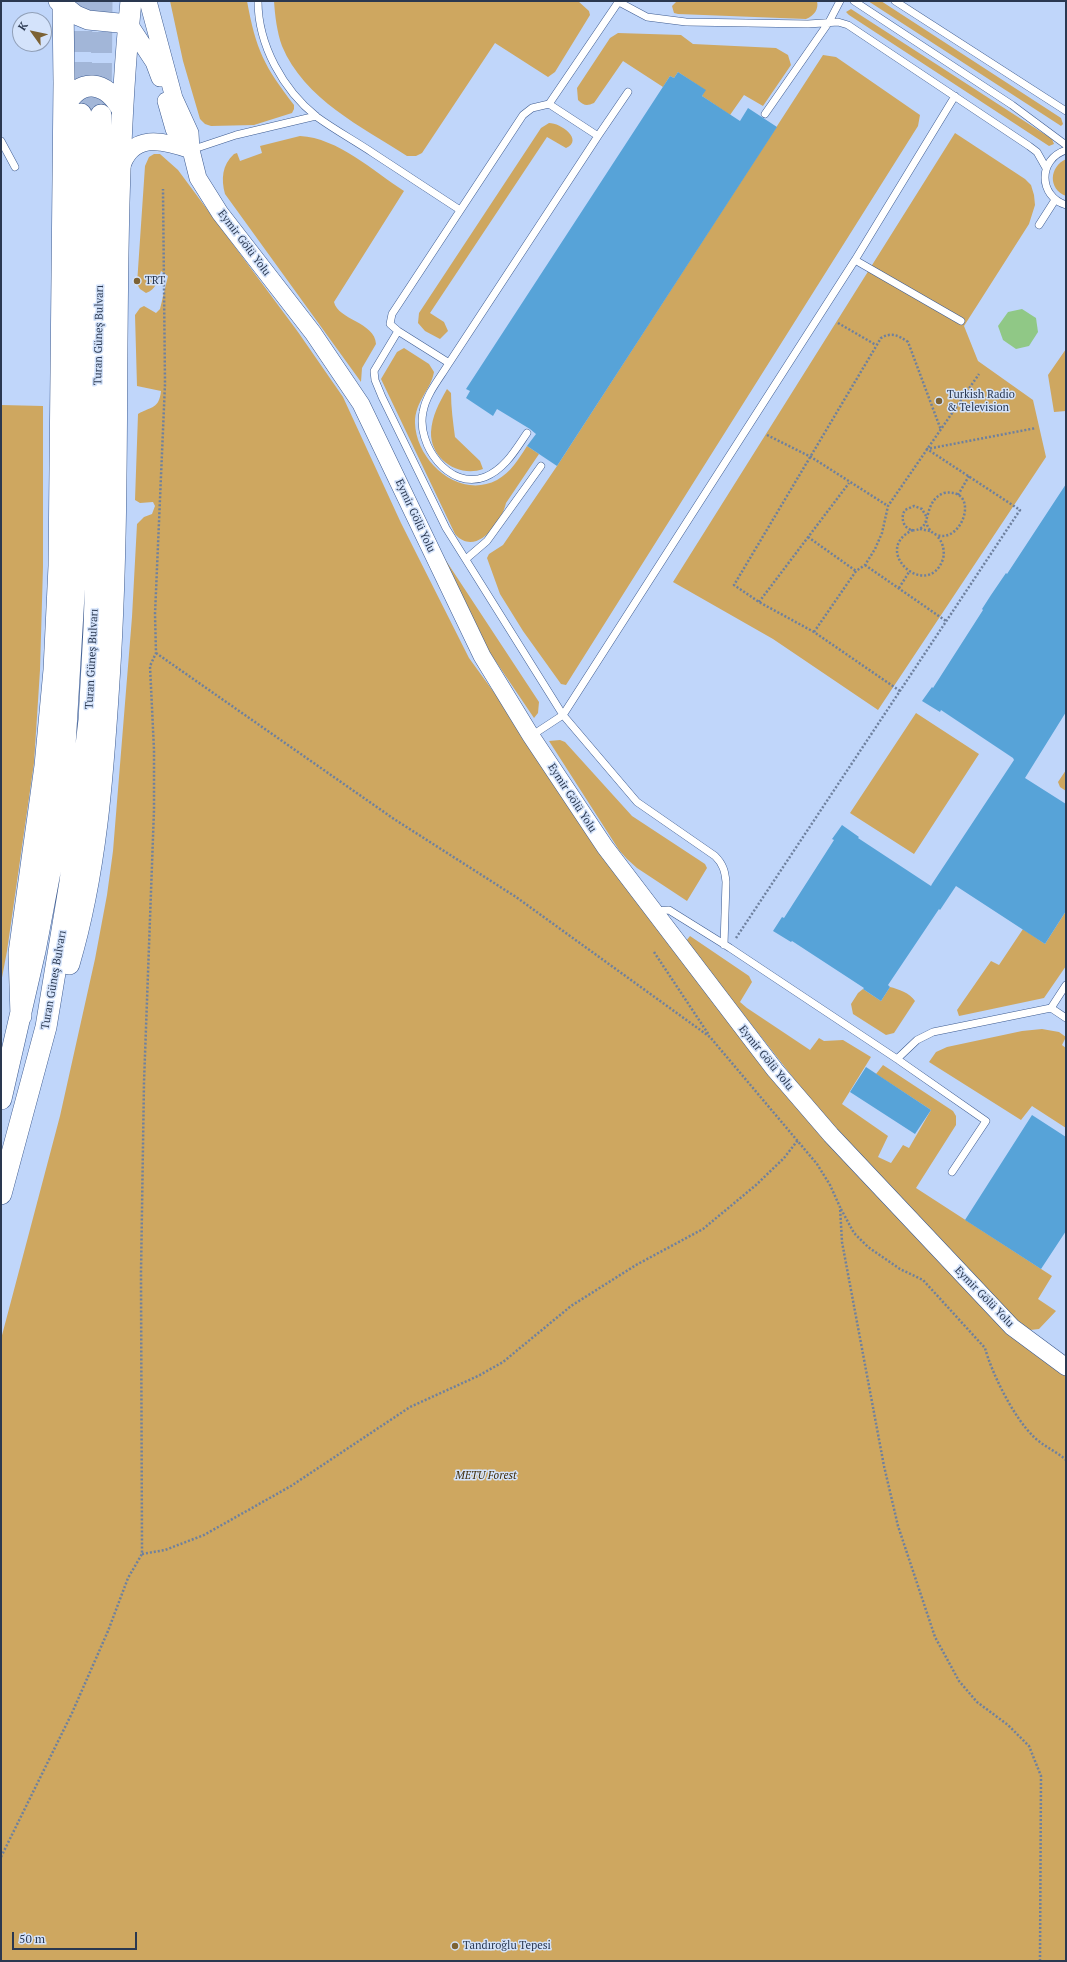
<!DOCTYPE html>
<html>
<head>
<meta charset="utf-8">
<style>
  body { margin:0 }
  #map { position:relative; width:1067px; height:1962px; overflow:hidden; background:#c0d6fa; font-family:"PT Serif",serif }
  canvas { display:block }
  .frame { position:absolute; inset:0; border:2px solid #2a3850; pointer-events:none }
  .north { position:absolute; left:12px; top:12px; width:40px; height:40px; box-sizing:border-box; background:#d4e3fb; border:1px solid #909fb7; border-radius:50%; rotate:303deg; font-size:11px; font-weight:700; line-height:16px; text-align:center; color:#2a3850 }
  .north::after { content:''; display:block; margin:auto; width:14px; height:18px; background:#7c6234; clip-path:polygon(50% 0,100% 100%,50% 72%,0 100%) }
  .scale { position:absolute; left:12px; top:1932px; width:125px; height:18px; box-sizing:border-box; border:2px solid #2a3850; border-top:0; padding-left:5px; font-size:12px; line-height:14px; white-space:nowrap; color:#2a3850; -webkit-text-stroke:3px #d4e3fb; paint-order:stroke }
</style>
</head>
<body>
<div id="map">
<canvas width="1067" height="1962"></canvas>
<div class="frame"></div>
<div class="north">K</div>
<div class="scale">50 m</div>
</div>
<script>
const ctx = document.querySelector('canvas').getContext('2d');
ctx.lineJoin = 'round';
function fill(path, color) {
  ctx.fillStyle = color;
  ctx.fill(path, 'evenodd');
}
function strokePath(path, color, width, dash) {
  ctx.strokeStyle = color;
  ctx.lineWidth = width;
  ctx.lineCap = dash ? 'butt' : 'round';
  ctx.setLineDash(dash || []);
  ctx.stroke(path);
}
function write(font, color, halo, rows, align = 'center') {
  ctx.font = font + ' "PT Serif",serif';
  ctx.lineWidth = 3;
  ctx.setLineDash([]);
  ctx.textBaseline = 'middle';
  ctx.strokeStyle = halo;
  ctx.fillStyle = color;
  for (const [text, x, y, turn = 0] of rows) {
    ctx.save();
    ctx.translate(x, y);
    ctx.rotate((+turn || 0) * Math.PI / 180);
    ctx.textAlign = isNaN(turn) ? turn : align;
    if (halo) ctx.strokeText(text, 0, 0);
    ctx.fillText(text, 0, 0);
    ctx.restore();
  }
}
const green = new Path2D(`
  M170,1h77c9,49 17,65 47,104v4l-2,4 -38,12 -43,1 -6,-2 -5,-5 -17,-58z
  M274,1h304l11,10 1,4 -35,57 -7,5 -53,-34 -73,110 -6,3h-9c-45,-29 -103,-57 -125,-110 -5,-14 -7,-30 -8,-45z
  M677,1h140c2,8 -3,15 -11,18l-128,-5 -4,-1 -2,-7z
  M868,1h13l180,117 2,6 -2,2 -3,-2z
  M851,9l201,130 2,5 -5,2 -200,-131 -3,-3z
  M618,33l63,2 12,9 83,4 12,7 3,10 -28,41 -19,-11 -14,20 -28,-19 3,-6 -27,-18 -4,6 -4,-2 -7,11 -40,-26 -29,42c-7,3 -10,3 -16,-3l-1,-12 33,-50z
  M823,55l13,2 84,58 -2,11 -352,559 -5,-1 -38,-53 -23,-37 -13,-36 2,-4 14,-9 54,-79z
  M549,123c12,0 35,17 17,25l-19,-11 -117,176 14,9 4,9 -8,8 -15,-8 -7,-8 1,-10 122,-185z
  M955,133l70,46 6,6 3,10 1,10 -6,19 -65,102 14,35 55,39 13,57 -168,253 -105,-71 -100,-57z
  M300,136c38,2 73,35 104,55l-70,111c4,18 41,20 42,42l-14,24 -1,14 -136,-188c-4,-15 -3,-29 9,-40l3,-1 3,8 22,-8 -2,-7z
  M154,154h6l18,16 120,162 45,65 58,126 68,135 184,253 245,294 168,162v594h-1065v-622l59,-223 35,-157 12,-64 6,-44 19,-234 5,-93 7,-7 8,-3 3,-8 -2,-4 -13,1 -5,-3 3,-86c14,-8 21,-5 23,-23l-24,-5 -2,-71 5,-7 4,-2 12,7 4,-4 8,-33 -7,-5c-3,9 -5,19 -15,22l-6,-4 -3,-5 8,-118 4,-9z
  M1066,159v37c-18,-7 -17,-29 0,-37z
  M404,348l25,16 5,8c-3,18 -19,29 -19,51 1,38 44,77 82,57 14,-8 21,-20 30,-34l12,8 -33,49c-4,19 -30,55 -51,31l-74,-155 16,-27z
  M1066,349v62l-12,1 -6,-37z
  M447,389l4,4c0,14 2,29 4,44l25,24 3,8c-24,9 -53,-10 -52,-37 1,-16 8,-29 16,-43z
  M1,405l42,1v161l-3,103 -6,93 -27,188 -6,32z
  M439,550l100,152 -1,11 -4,5 -50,-74z
  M916,713l63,41 -65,100 -64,-41z
  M560,740l5,2 67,74 73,48 2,4 -20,33 -50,-33 -10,-9 -8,-9 -70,-109z
  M1066,770v21l-6,-4 -2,-5z
  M1066,911v55l-22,32 -85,18 -2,-6 34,-49 8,4 24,-36 22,15z
  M690,936l59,40 3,6 -12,20 7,6 63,42 9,-12 5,3 19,-1 28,17 -29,47 46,32 -10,21 13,6 12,-18 6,3 22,-38 -55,-36 7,-9 70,46 3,5v9l-40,63 136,88 -14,23 18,12 -17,18 -9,1 -7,-3 -192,-201 -145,-185z
  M890,987c8,2 20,6 25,14l-21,32 -8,2 -33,-21 -2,-10 7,-11 5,-4 18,12z
  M1042,1029l17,3 7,5 -4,8 4,3v80l-34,-22 -11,14 -92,-58 7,-10 11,-5 75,-16z`);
const water = new Path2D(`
  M1022,309l14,9 2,14 -9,14 -13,3 -13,-9 -5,-14 10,-14z`);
const building = new Path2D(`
  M678,72l28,18 -4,6 38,25 8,-13 29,19 -220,339 -30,-20 9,-12 -6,-5 -33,-20 -4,7 -27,-18 4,-7 -4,-2 204,-313 4,2z
  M1066,484v228l-41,66 41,26v107l-21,33 -89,-58 -16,24 -1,-1 -51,76 2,2 -9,14 -18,-12 1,-1 -72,-47 -1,1 -18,-11 9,-14 2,1 50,-78 -2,-1 10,-14 17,12 -1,1 73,48 1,-2 82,-124 -1,-2 -72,-48 -1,2 -18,-11 10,-14 1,1 50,-78 -1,-1 9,-14 15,-22 1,1z
  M866,1067l65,43 -16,24 -65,-42z
  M1032,1115l34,22v94l-25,38 -76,-49z`);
const primaryTunnel = new Path2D(`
  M81,114l1,-113
  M101,115l1,-114`);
const path = new Path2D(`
  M838,323l38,22
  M767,435l44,22 77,49
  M958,495l11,-19
  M926,521c1,6 5,12 11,14 26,9 44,-48 7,-42 -19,7 -14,30 -23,35 -13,8 -23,-7 -16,-18l9,-4 8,3 4,7
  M920,529l10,2
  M913,530c-44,20 15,72 30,29 2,-8 0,-17 -6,-23
  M808,537l48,34
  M865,565l81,56
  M899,588l10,-16
  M759,602l90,-119
  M814,632l42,-61 9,-6 10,-16 7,-16 6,-27 91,-132
  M156,653l238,166 122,78 194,140 107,127 13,21 10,22 2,35 42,224 14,60 37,111 24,44 18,21 31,23 21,21 12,30 -1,185
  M900,691l-86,-59 -55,-30 -25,-17 147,-247c10,-6 17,-3 27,4l33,88
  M736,938l284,-428 -93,-61 109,-21
  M654,952l55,83
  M841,1209l13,24 14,14 32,22 23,11 62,68c7,26 29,70 49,89 9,9 22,14 32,23
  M142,1554l23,-4 39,-15 87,-49 119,-79 68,-31 25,-14 68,-56 65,-41 67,-36 53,-44 28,-27 14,-18
  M1,1857l71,-144 36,-82 20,-53 14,-24 -1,-281 3,-191 10,-272v-60l-4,-84 6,-13 -1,-39 10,-230 -2,-195`);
const service = new Path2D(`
  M258,1c0,44 25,89 59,116 18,13 38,24 56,36 29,19 58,38 87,57
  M617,1l30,16 39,5 122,2 30,-2 10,3 181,121 8,6 9,16
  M619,1l-70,103 -17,4 -9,7 -131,199 -2,10 8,7 -24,40 1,9 7,17 64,131 117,187 74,87 78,54c8,8 10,15 11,26l-2,63
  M854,1l158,104 54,40
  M895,1l171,110
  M765,114l64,-92 11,-21
  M598,136l30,-44
  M1,141l14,26
  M191,150l45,-15 80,-19
  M1066,150c-28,9 -28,46 0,55
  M1039,225l16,-25
  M855,260l106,61
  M398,331l51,32 149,-227 -49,-32
  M449,363c-9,15 -23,31 -26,49 -7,32 26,79 62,65 20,-8 31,-28 42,-44
  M466,559l21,-18 54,-75
  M531,736l32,-21 292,-455 100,-164
  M656,911l13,-1 61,38 167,111 89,62 -34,51
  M1051,1008l15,-23
  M897,1059l20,-19 16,-8 118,-24 15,10`);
const tertiary = new Path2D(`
  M148,1l26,97 16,35 1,17 7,28 22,35 93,120 48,71 121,252 49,80 74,111 170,223 56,65 181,192 54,40
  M129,24l25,38 6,16
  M166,101l8,28 14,18
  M121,169c10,-37 42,-29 70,-19`);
const secondary = new Path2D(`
  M58,1l18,14 12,5 41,4`);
const primary = new Path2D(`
  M64,108c15,-32 42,-27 58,1
  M69,964c27,-91 34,-188 40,-283 15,-226 -1,-454 22,-680
  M21,1016l-2,-63 26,-187 9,-96 5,-104 5,-483 -1,-82
  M1,1099l34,-148 15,-79 14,-109 11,-185 6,-464
  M1,1194l45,-167 24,-145 19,-162 5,-92 2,-57 5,-456`);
const markers = [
  [137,281,4,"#7c6234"],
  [939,401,4,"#7c6234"],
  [455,1946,4,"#7c6234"]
];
const streetNames = [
  ["Eymir Gölü Yolu",244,243,53],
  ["Turan Güneş Bulvarı",99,335,-89],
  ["Eymir Gölü Yolu",415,516,65],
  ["Turan Güneş Bulvarı",92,659,-87],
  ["Eymir Gölü Yolu",572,798,57],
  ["Turan Güneş Bulvarı",54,980,-80],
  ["Eymir Gölü Yolu",766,1058,51],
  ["Eymir Gölü Yolu",984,1297,46]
];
const poiNames = [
  ["TRT",145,281],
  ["Turkish Radio",947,395],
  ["& Television",947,408],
  ["Tandıroğlu Tepesi",463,1946]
];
const parkNames = [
  ["METU Forest",486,1476]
];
fill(green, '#cea760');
fill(water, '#90c886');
fill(building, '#57a3d8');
strokePath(primaryTunnel, '#a2b6d8', 21, [21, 10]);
strokePath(service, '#3d5b90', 8);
strokePath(tertiary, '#3d5b90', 18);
strokePath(secondary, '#3d5b90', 20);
strokePath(primary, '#3d5b90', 22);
strokePath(path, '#6e809e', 2.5, [2, 2]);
strokePath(service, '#fff', 7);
strokePath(tertiary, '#fff', 17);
strokePath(secondary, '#fff', 19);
strokePath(primary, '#fff', 21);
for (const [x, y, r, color] of markers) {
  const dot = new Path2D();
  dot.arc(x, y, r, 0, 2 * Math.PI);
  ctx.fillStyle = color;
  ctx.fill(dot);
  strokePath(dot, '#d4e3fb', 1.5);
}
write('11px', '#2a3850', '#d4e3fb', streetNames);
write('11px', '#2a3850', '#d4e3fb', poiNames, 'left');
write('italic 11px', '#3e2c09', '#d4e3fb', parkNames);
</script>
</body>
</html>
